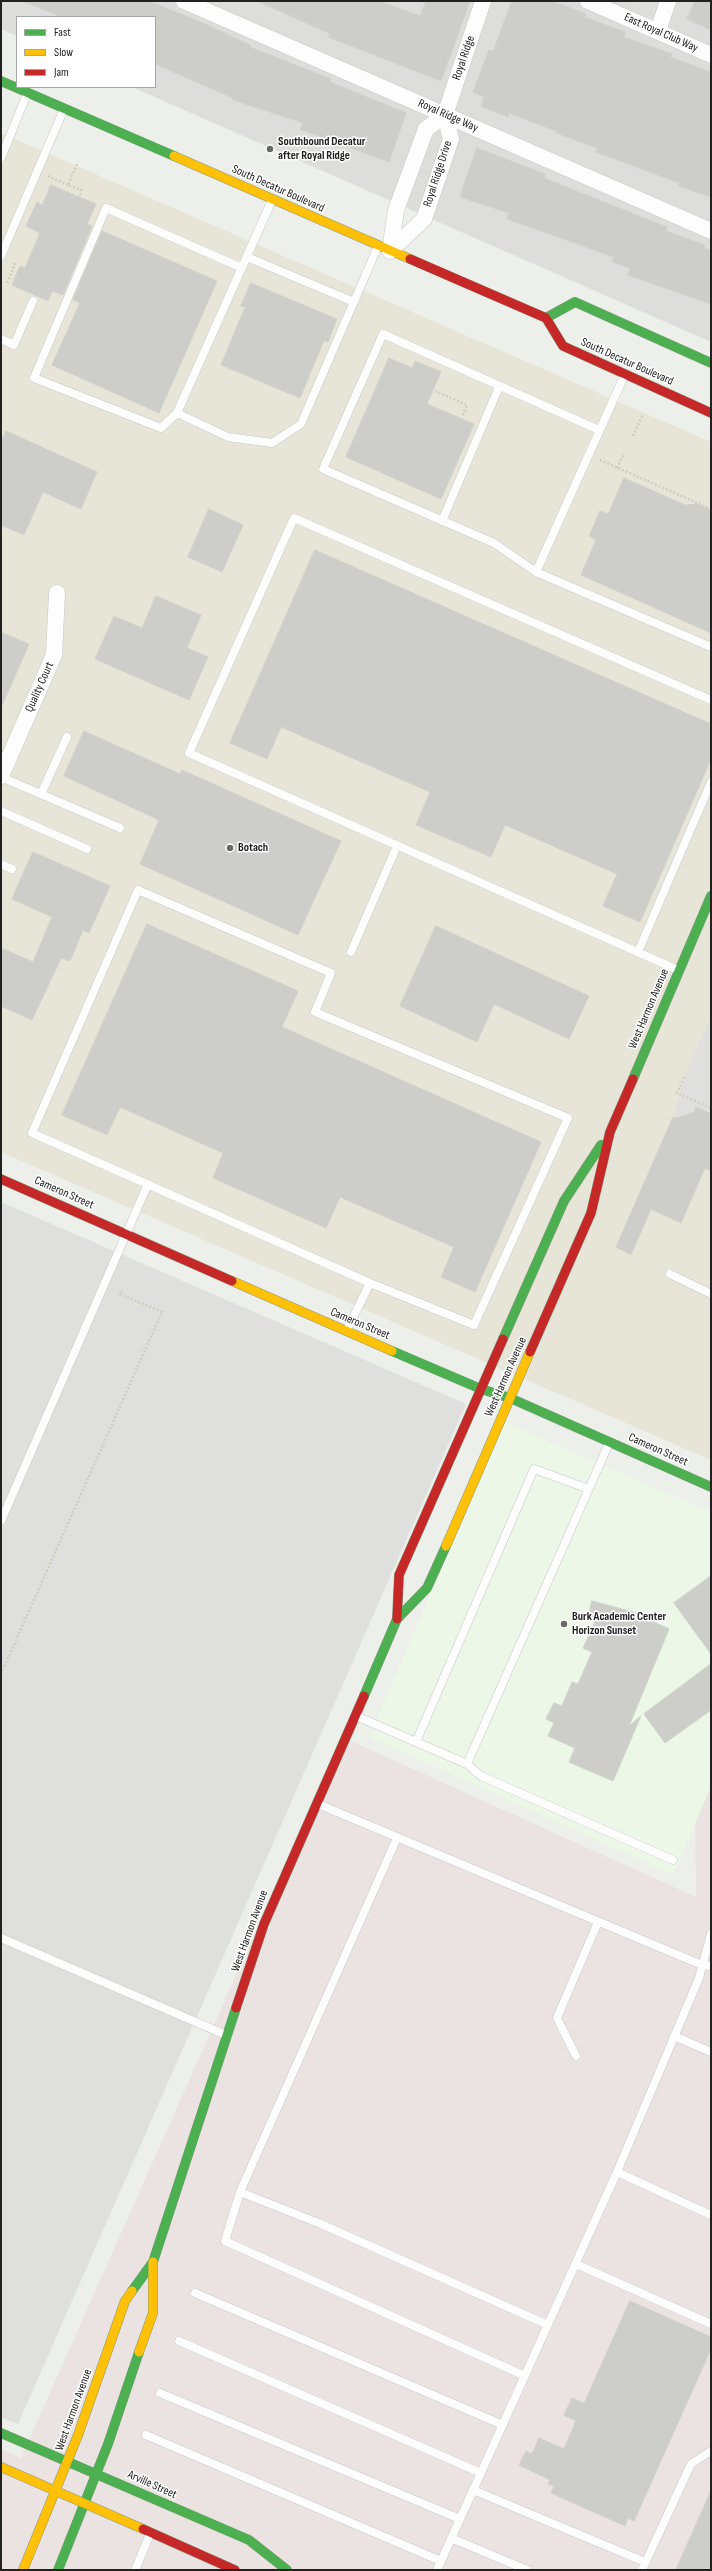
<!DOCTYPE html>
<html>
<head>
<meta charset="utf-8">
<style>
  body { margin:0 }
  #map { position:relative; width:712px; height:2571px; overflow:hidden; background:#edefea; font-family:"Sofia Sans Condensed",sans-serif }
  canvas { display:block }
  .frame { position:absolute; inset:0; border:2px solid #212121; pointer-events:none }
  .legend { position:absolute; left:16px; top:16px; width:140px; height:72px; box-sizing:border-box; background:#fff; border:1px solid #a6a6a6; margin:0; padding:5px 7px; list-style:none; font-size:12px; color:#212121 }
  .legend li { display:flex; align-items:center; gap:8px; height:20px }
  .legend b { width:20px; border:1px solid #a6a6a6 }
</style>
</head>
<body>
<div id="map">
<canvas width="712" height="2571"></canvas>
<div class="frame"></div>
<ul class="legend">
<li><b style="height:5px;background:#4caf50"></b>Fast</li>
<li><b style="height:5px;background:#ffc107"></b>Slow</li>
<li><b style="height:5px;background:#c62828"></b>Jam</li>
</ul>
</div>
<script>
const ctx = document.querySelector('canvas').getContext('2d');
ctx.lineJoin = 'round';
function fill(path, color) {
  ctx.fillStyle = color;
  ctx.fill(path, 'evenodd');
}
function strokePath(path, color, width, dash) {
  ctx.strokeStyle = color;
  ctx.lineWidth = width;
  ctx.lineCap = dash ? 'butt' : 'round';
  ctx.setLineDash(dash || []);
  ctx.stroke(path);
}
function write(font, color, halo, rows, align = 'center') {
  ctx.font = font + ' "Sofia Sans Condensed",sans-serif';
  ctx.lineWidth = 3;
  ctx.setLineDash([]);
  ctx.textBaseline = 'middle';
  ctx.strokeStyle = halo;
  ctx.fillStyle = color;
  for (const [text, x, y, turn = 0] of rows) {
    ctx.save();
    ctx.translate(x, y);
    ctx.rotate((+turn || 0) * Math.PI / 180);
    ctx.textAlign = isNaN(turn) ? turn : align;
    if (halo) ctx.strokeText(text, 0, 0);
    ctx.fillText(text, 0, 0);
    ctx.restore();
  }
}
const residential = new Path2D(`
  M1,1h710v341l-579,-255h23v-70h-138v19l-16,-7z`);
const commercial = new Path2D(`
  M1,133l710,309v1018l-710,-308z`);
const industrial = new Path2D(`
  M342,1737l354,160 -1,-86 16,-41v800h-710v-121l20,9z`);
const education = new Path2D(`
  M504,1422l207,90v275l-38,88 -304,-138z`);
const parking = new Path2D(`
  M711,1017v97l-15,-7 -2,5 -17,6 -4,-1 12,-42z
  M1,1202l465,202 -448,1020 -17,-7z`);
const building = new Path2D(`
  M23,1h126l54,22 47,22v2l81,32 -1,3 76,31 -17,49 -89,-33 3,-6 -70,-23v-2l-78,-34v-47h-93z
  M257,1h122l41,15 6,-15h44l-29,80 -113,-44 2,-3z
  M512,1h37l17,5 20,8 -1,3 40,15 -1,5 48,17 -2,3 41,15v125l-33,-11 1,-3 -83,-31 1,-4 -41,-15v-2l-47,-18 -1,4 -27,-11 3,-9 -11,-5 16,-42 4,1z
  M695,1h16v29l-24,-11z
  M477,148l68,26 -1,4 123,49 -1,4 39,14 -1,3 7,2v54l-83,-29 2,-7 -18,-6 2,-5 -107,-38 2,-6 -49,-16z
  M51,185l45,19 -9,20 5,2 -29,69 -11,-4 -4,10 -36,-16 8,-19 5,2 15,-35 -14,-7 11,-24 5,3z
  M102,231l115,50 -58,132 -107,-48 28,-62 -7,-3z
  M251,283l86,36 -9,23 -4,-2 -24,58 -79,-33 24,-58 -4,-1z
  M389,358l23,10 3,-7 26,11 -14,32 47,20 -33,75 -95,-42z
  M6,431l91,41 -16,37 -38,-17 -19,43 -23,-10v-82z
  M624,478l61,27 12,-1 14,6v123l-130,-58 15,-35 -7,-4 11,-25 8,3z
  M209,509l34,16 -21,47 -34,-15z
  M315,550l396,174v35l-71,163 -37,-16 14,-32 -112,-49 -14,32 -75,-32 14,-33 -149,-65 -14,32 -37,-16z
  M156,596l45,19 -14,33 21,9 -19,43 -94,-41 19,-43 28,12z
  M1,632l28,12 -28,64z
  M84,731l96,43 2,-4 159,71 -43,94 -158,-71 19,-44 -95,-44z
  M33,852l77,34 -21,47 -6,-3 -13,31 -9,-3 -29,62 -31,-14v-58l32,14 19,-45 -40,-18z
  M147,924l151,67 -16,36 259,115 -66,150 -34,-15 13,-30 -114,-50 -14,31 -113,-50 10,-25 -103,-46 -13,28 -45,-20z
  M436,926l153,70 -20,43 -75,-35 -17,38 -77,-36z
  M696,1107l15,7v57l-6,-3 -24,55 -30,-14 -20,46 -15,-8 57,-130 4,1 17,-6z
  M711,1576v78l-37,-51z
  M592,1601l41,11 36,17 -40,97 12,-10 -28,65 -44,-19 6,-14 -27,-12 6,-13 -8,-4 8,-16 8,3 10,-24 6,2 14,-32 -9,-4 12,-26 -7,-3z
  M711,1664v46l-46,33 -21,-29z
  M630,2301l81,36v12l-77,172 -6,-3 -3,8 -74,-33 3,-7 -6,-2 2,-4 -31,-15 7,-14 6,3 7,-16 25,11 12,-28 -12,-6 8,-17 12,5z
  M711,2491v79h-35z`);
const path = new Path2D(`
  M77,164l-9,21 13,5 -1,6
  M48,176l20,9
  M7,283l8,-19 -3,-2
  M435,391l32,14 -5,12
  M633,436l10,-22
  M600,460l111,49
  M617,468l7,-15
  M684,1077l-7,16 34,15
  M1,1477h1
  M1,1674l161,-362 -42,-18 2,-3`);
const lane = new Path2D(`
  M1,158l26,-64
  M272,200l-95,213 51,24 44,6 29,-19 77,-178
  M1,256l63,-147
  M247,257l107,45
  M1,339l13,6 19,-44
  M177,413l-16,15 -127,-50 72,-170 136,60
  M599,430l-216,-96 -60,135 171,74 42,29 175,75
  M442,521l57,-134
  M536,572l89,-198
  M1,777l119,51
  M41,794l26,-57
  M1,811l86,38
  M1,864l11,5
  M351,952l46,-106
  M638,952l73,-170
  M678,970l-489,-217 105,-235 417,182
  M670,1274l41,20
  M347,1330l23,-47 104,42 94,-207 -253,-106 16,-39 -193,-83 -106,243 338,150
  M589,1489l-55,-20 -118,273 51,22 132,-298 10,-23
  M1,1521l147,-337
  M356,1716l60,26
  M467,1764l14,12 192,84
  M318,1804l384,161 9,1
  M397,1838l-157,354 -15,49 300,135
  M1,1938l225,97
  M674,2036l37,16
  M576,2056l-19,-38 41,-96
  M617,2172l94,43
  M240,2192l81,32 227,101
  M576,2264l135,60
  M195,2293l308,132
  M179,2341l302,132
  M160,2393l300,126
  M146,2435l295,126
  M473,2490l172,72
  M451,2538l76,32
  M135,2570l15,-36
  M437,2570l180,-398 82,-194 12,-44
  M642,2570l49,-106 20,-13`);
const street = new Path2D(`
  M184,1l527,230
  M588,1l123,54
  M658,31l10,-30
  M445,115l38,-114
  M390,251l34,-32 27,-80 -6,-24
  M390,251l6,-41 30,-81 19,-14
  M1,776l53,-121 3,-62`);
const fast = new Path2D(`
  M1,81l173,75
  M546,318l29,-16 136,61
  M633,1079l78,-183
  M503,1339l61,-138 37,-56
  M392,1351l89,38 29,9 201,89
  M364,1696l33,-77 30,-31 19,-42
  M132,2291l21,-29 83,-254
  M1,2433l248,107 38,30
  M58,2570l50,-126 31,-92`);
const slow = new Path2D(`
  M174,156l236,103
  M232,1281l160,70
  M446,1546l84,-194
  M139,2352l14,-39v-51
  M1,2467l142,62
  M23,2570l55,-135 47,-134 7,-10`);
const jam = new Path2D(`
  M410,259l136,59 17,28 148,67
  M1,1179l231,102
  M530,1352l61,-139 19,-81 23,-53
  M397,1619l2,-44 104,-236
  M236,2008l28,-84 100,-228
  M143,2529l92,41`);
const markers = [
  [270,149,4,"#686967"],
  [230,848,4,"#686967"],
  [564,1624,4,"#686967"]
];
const streetNames = [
  ["East Royal Club Way",661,33,24],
  ["Royal Ridge",464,58,-71],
  ["Royal Ridge Way",448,116,24],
  ["Royal Ridge Drive",438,174,-72],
  ["South Decatur Boulevard",278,189,24],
  ["South Decatur Boulevard",627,362,24],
  ["Quality Court",40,687,-66],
  ["West Harmon Avenue",649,1009,-67],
  ["Cameron Street",64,1193,24],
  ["Cameron Street",360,1324,23],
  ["West Harmon Avenue",506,1377,-66],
  ["Cameron Street",658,1450,24],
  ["West Harmon Avenue",250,1931,-70],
  ["West Harmon Avenue",74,2410,-70],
  ["Arville Street",152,2485,24]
];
const poiNames = [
  ["Southbound Decatur",278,142],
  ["after Royal Ridge",278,156],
  ["Botach",238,848],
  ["Burk Academic Center",572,1617],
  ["Horizon Sunset",572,1631]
];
fill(residential, '#dddedb');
fill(commercial, '#e7e5d8');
fill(industrial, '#ebe3e2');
fill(education, '#ecf7e7');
fill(parking, '#dfe0dd');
fill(building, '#cdcec9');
strokePath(building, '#d0d2cc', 1);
strokePath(lane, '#c7c8c6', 9);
strokePath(street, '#c7c8c6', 17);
strokePath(fast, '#869a82', 10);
strokePath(slow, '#869a82', 10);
strokePath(jam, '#869a82', 10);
strokePath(path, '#d0cec2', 2.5, [2, 2]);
strokePath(lane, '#fcfdfc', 8);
strokePath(street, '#fcfdfc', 16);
strokePath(fast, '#4caf50', 9);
strokePath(slow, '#ffc107', 9);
strokePath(jam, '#c62828', 9);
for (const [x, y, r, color] of markers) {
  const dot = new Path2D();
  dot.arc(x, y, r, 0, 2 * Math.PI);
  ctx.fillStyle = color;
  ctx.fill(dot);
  strokePath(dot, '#fff', 1.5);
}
write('12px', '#212121', '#fff', streetNames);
write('bold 12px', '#212121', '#fff', poiNames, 'left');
</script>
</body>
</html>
